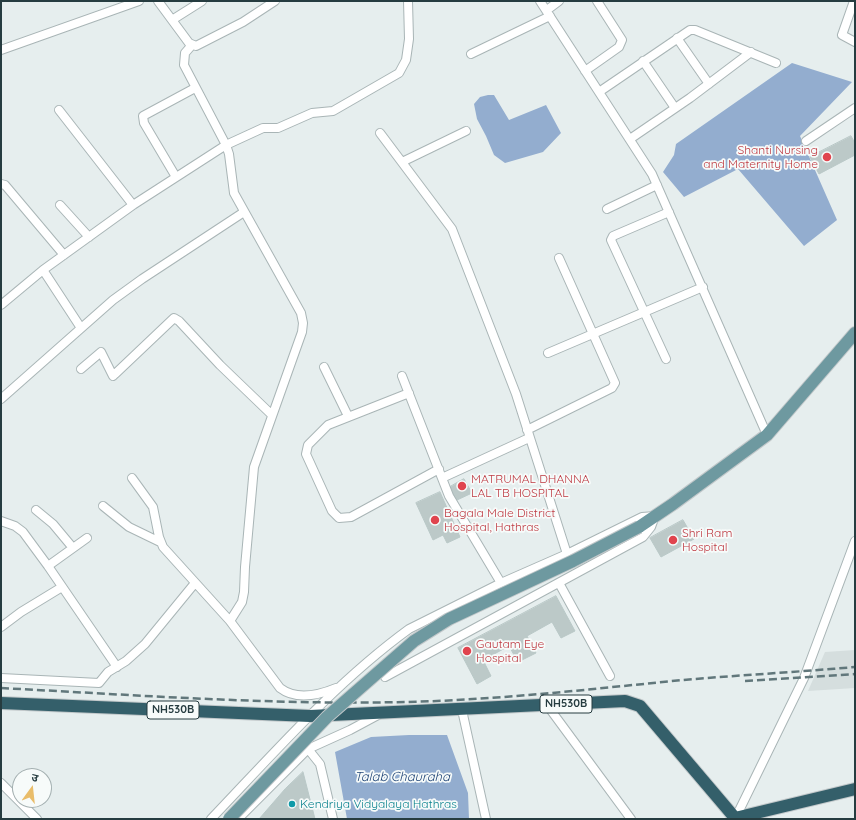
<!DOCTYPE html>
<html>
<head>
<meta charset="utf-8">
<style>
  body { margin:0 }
  #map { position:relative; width:856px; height:820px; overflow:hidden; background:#e6eeee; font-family:Quicksand,"Noto Sans Devanagari",sans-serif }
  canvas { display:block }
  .frame { position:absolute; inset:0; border:2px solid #263c40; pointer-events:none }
  .north { position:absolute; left:12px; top:768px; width:40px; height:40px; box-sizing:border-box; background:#f7fbfa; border:1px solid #a3afb0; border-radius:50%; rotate:15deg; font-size:11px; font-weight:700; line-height:16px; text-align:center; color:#263c40 }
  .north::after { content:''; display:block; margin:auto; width:14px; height:18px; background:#e9bd6a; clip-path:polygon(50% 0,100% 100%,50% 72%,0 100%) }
</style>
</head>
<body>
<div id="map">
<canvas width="856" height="820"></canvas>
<div class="frame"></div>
<div class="north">उ</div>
</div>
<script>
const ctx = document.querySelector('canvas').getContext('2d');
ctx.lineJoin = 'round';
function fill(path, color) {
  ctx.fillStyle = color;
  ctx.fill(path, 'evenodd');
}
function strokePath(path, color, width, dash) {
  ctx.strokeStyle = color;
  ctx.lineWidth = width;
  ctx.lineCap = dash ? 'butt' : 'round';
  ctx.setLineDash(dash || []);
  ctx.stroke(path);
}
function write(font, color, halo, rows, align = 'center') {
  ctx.font = font + ' Quicksand,sans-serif';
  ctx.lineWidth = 3.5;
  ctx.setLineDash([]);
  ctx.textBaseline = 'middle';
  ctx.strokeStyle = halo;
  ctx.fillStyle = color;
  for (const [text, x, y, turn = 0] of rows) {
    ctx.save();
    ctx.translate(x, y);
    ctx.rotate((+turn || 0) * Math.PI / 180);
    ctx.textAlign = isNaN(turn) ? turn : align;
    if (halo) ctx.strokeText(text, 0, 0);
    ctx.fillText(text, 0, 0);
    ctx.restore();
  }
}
const built = new Path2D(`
  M855,650v38l-47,3 17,-39z`);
const water = new Path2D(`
  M792,63l60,19 -52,54 37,84 -33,26 -66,-77 -54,28 -21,-25 11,-17 2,-11z
  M488,95h6l15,25 37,-15 15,28 -18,19 -38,11 -11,-8 -8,-19 -9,-17 -3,-15 6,-7z
  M409,735h38l21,58 1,26h-122l-12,-67 36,-15z`);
const building = new Path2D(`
  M851,136l4,7v12l-36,19 -9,-17z
  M464,479l8,14 -15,7 -7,-13z
  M440,492l20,45 -13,6 -4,-8 -10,5 -17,-37z
  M683,520l11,19 -33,18 -11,-19z
  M556,596l19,35 -14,7 -9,-16 -25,14 9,17 -18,9 -9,-16 -26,14 8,16 -14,8 -19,-36z
  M303,772l12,47h-56l26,-30z`);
const street = new Path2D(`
  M158,1l31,42 7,3 47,-24 32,-21
  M540,1l112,173 115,261
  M854,1l-12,34 13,7
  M547,10l12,-9
  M172,20l30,-19
  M677,38l32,46
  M192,45l-7,8 -1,12 42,80 3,9 5,39 67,120 2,10 -1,9 -48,135 -9,100 -1,25 -2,10 -12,19
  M1,50l138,-49
  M471,54l79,-38
  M643,61l32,47
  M585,71l34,-24 3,-7 -25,-39
  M599,92l91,-62h5l81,33
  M59,110l74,95
  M380,133l72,96 64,165 51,160 75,-37 13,-1 -4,11 -8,10 -258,140
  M630,139l60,-41 61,-46
  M806,141l49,-33
  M402,162l64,-31
  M176,177l-32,-54 -1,-7 52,-28
  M1,184l4,1 59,70
  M60,205l29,32
  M607,209l50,-24
  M43,270l38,58
  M1,305l42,-35 90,-65 93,-60 37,-17h15l34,-15 21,-2 66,-38 7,-13 3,-21 -1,-38
  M548,353l155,-66
  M666,359l-55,-119 2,-4 56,-24
  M324,367l24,49
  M81,369l20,-17 12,24 2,-2 59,-56 5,3 41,44 52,50
  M402,376l47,120 52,87
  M409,393l-81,32 -20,20 -2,9 26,57 7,7 12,-1 88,-48
  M1,399l112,-99 29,-21 102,-67
  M527,430l85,-42 3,-5 -56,-125
  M132,478l21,29 6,30 4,10 67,74 50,67c17,13 39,7 56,0
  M442,478l87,-40
  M103,506l26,21 31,15
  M36,510l17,14 20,24
  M1,521l14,5 8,6 25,34 69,101
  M48,566l39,-28
  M559,583l51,93
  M1,627l20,-15 41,-25
  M1,678l98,5 9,-11 18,-11 19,-17 50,-61
  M547,705l84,114
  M462,710l24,109
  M308,749l12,15 13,55
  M1,783l36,36
  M211,819c63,-66 124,-136 198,-190l92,-46 66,-29
  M238,819l70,-70 42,-19 28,-15
  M735,819l69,-141 51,-137`);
const primary = new Path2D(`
  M639,527l34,-23 94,-69 88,-102`);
const highway = new Path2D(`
  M1,703l309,13 315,-15 15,5 95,112 120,-29`);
const rail = new Path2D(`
  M745,681l110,-7
  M1,688c134,7 269,17 404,14 93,-2 186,-13 278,-22 58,-5 115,-8 172,-13`);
const primaryBridge = new Path2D(`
  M229,819l98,-102 87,-76 35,-22 124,-58 66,-34`);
const markers = [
  [827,157,5,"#e0444e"],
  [462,486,5,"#e0444e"],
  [435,520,5,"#e0444e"],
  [673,540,5,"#e0444e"],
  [467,651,5,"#e0444e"],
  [292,804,4,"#0f9aa8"]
];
const shields = [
  [566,704,52],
  [173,710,52]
];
const shieldNames = [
  ["NH530B",566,704],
  ["NH530B",173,710]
];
const healthNames = [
  ["Shanti Nursing",818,150,"right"],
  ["and Maternity Home",818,164,"right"],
  ["MATRUMAL DHANNA",471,479],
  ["LAL TB HOSPITAL",471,493],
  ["Bagala Male District",444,513],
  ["Hospital, Hathras",444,527],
  ["Shri Ram",682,533],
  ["Hospital",682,547],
  ["Gautam Eye",476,644],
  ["Hospital",476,658]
];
const cultureNames = [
  ["Kendriya Vidyalaya Hathras",300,804]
];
const waterNames = [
  ["Talab Chauraha",402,777]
];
fill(built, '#d5dede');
fill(water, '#93adcf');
fill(building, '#bcc9c8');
strokePath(building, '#b9c8c7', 1);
strokePath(street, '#a9b5b6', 10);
strokePath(primary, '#c2c8ca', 14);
strokePath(highway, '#c2c8ca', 14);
strokePath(street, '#fff', 8);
strokePath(primary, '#6e99a0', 12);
strokePath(highway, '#345f6a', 12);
strokePath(rail, '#61777b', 2.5, [8, 4]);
strokePath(primaryBridge, '#c2c8ca', 14, []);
strokePath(primaryBridge, '#6e99a0', 12);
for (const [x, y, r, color] of markers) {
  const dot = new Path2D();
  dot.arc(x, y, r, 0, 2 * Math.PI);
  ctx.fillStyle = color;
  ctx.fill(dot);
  strokePath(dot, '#f7fbfa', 1.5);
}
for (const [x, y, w] of shields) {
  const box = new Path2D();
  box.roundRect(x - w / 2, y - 9, w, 18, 3);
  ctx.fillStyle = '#f7fbfa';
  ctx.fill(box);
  strokePath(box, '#263c40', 1);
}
write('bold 11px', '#263c40', null, shieldNames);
write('12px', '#be3a42', '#f7fbfa', healthNames, 'left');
write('12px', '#0d838f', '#f7fbfa', cultureNames, 'left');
write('italic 13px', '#234778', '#f7fbfa', waterNames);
</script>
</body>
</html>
